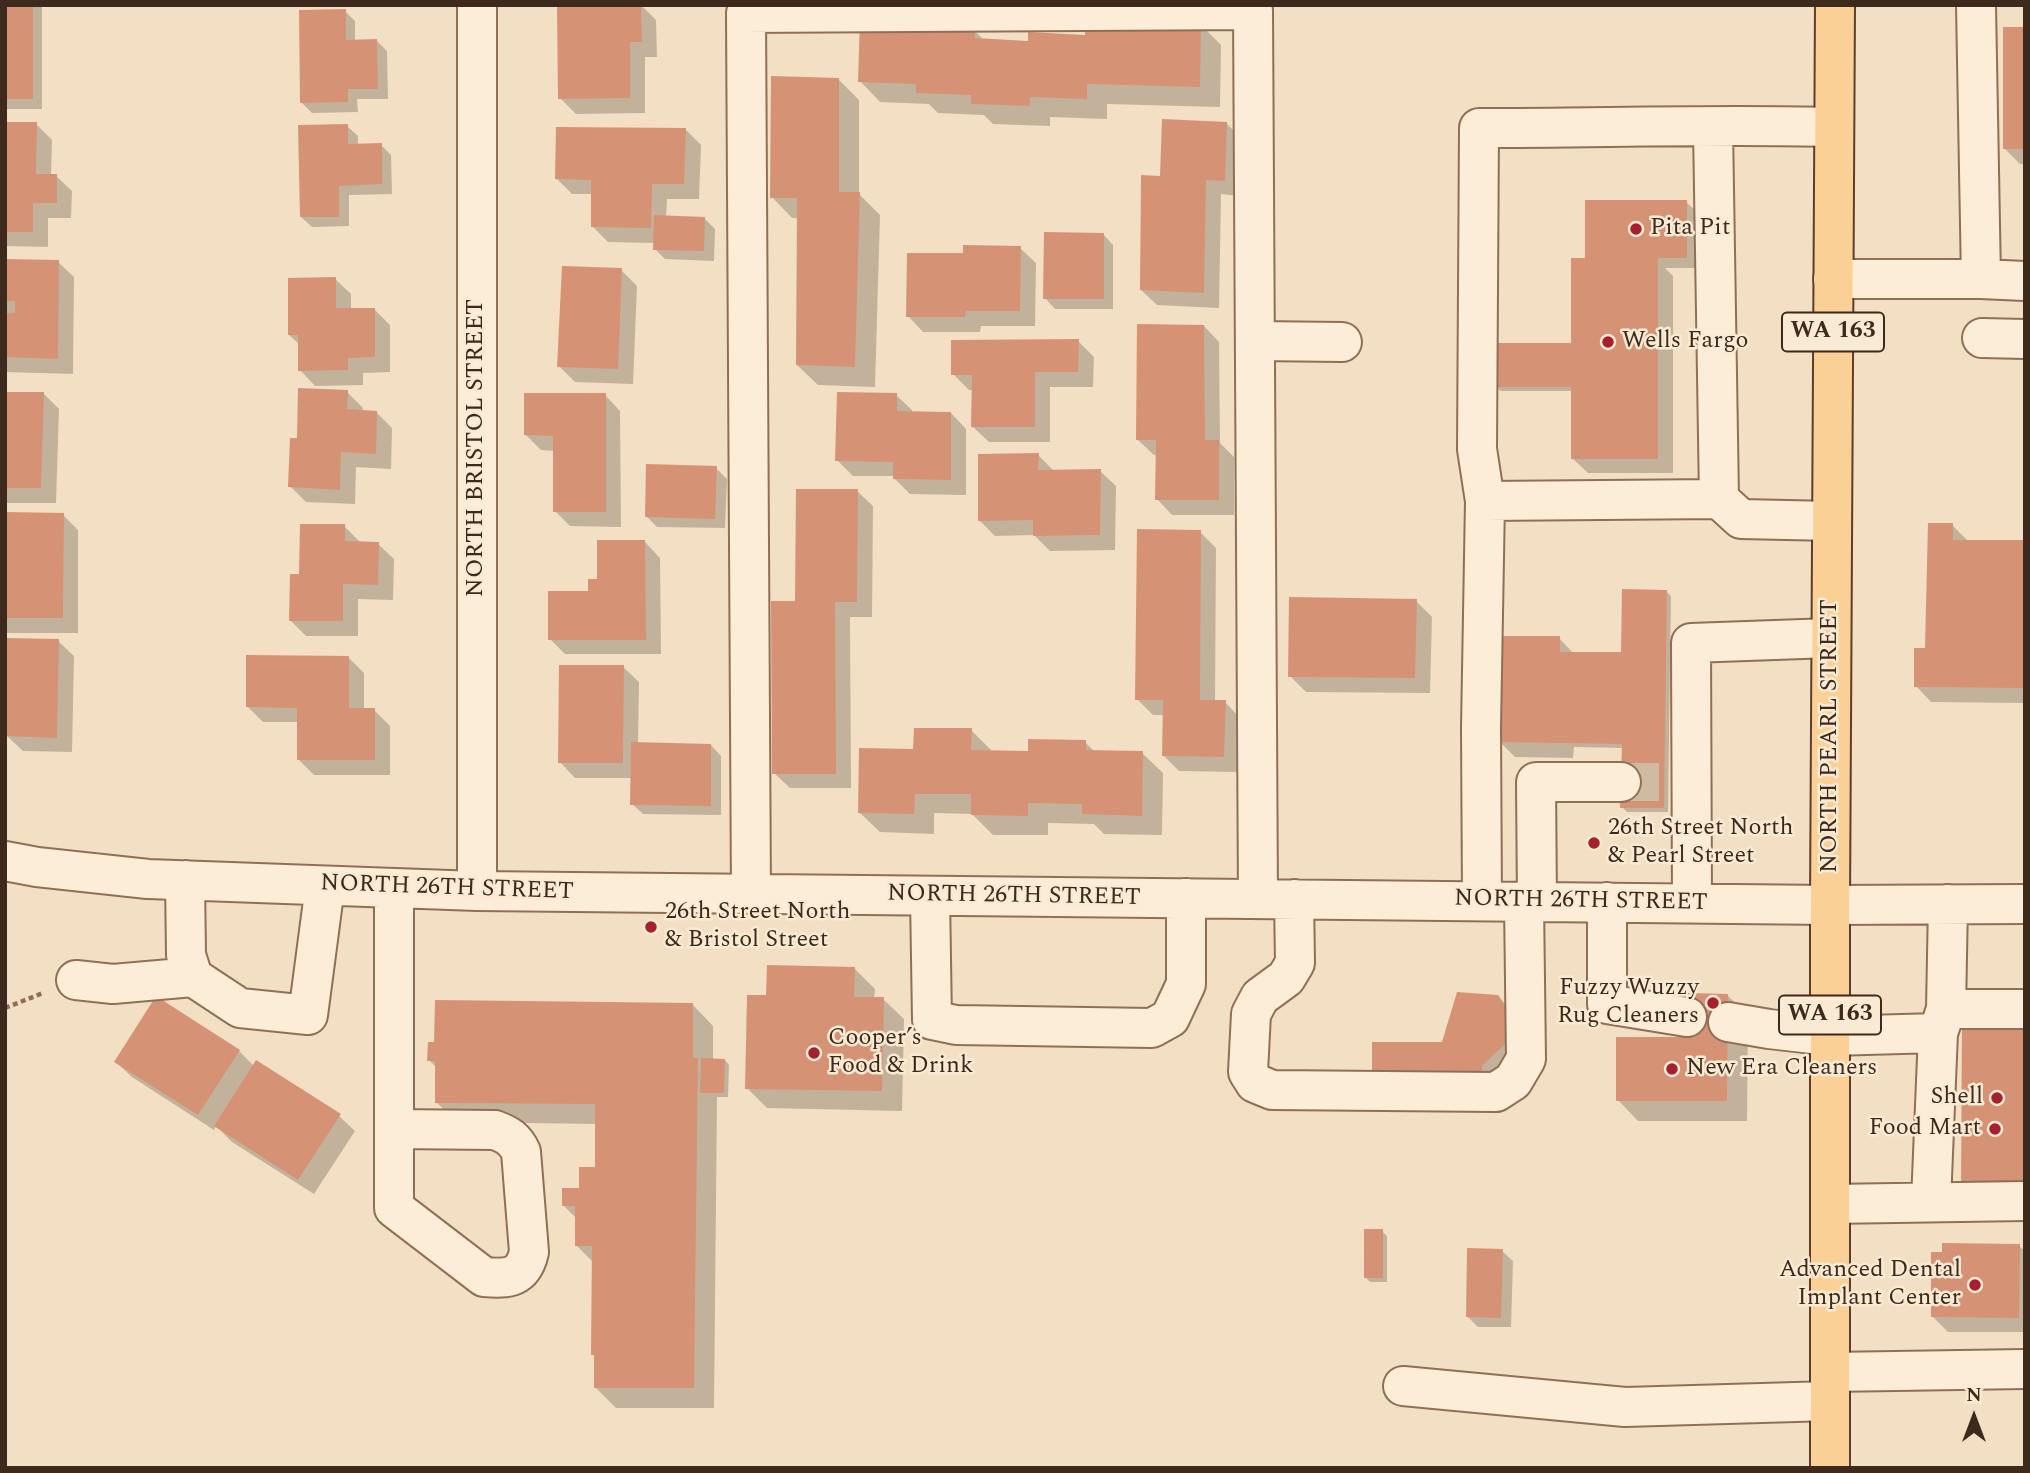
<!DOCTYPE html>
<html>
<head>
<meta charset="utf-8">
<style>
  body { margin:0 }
  #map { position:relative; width:2030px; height:1473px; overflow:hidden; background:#f3dfc3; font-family:Spectral,serif }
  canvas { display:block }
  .frame { position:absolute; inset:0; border:7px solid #3e291d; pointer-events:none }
  .north { position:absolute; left:1939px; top:1382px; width:70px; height:70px; -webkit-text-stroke:5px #f9ead4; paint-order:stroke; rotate:0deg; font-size:19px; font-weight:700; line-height:28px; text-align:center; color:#3e291d }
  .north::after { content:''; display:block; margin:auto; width:24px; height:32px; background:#3e291d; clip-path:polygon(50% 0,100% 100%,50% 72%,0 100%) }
</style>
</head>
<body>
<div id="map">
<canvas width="2030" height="1473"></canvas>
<div class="frame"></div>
<div class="north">N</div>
</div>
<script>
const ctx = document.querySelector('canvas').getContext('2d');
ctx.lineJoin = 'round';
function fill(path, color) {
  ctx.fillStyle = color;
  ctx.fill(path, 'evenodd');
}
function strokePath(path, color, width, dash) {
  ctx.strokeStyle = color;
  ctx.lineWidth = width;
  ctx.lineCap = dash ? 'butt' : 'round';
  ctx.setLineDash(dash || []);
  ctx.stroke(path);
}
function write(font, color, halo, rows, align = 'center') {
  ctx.font = font + ' Spectral,serif';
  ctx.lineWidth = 5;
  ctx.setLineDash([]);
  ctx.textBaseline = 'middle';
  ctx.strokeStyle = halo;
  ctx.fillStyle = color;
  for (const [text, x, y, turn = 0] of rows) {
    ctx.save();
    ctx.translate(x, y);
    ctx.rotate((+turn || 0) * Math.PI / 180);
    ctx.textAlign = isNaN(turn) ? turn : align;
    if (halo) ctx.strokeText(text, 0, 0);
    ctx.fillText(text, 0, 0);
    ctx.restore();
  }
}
const shadow = new Path2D(`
  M5,5h37v104h-37z
  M641,5l15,15 1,37h-12v56l-69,1 -16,-16 -2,-92z
  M345,11l10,10v21l22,-1 10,10 1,48h-31l1,13 -46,1 -10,-10z
  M1201,25l20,20 -1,62 -113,-3v15l-57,-2v9l-57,-2 -9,-9 -46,-2 -9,-9 -49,-2 -20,-21 115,-50 9,9 46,2z
  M2025,28v136h-5l-16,-16z
  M839,80l20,20v94l21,21 -5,172 -57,-2 -21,-20 2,-147h-7l-20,-21z
  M5,123l31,1 16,16 -1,36h5l16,15 -1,27h-23v29l-43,-1z
  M1226,123l16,16 -2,57 -19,-2 -2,114 -62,-3 -16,-15 21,-112z
  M347,126l11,10v9h23l10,10 1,39 -43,1v31l-37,1 -11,-10z
  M685,129l16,16 -2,54h-32l-1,18 38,1 11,11 -1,32 -49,-2 -10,-10v-6l-47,-1 -16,-16 1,-32h-21l-16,-16z
  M1686,202l11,10v56h-32l8,8v197h-85l-16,-15v-67h-71l-5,-4 76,-42 14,-85z
  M1103,234l10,11v64h-58l-10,-11z
  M1020,248l16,15 -1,63h-54l-1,6h-57l-15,-16 57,-61z
  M5,261l53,1 16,15 -1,97 -68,-2z
  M621,270l16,16 -4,98 -58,-2 -16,-16z
  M335,279l16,15v16h24l15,15v47l-27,1v12l-48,1 -15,-16v-25l-11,-10z
  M1204,326l15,16 1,101 14,14v58h-62l-15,-16v-44h-3l-16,-15z
  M1078,341l16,16 -1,30h-43v55h-61l-16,-15v-37h-4l-16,-16z
  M347,392l16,16 -1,4 15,1 15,15 -1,41 -35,-2 -1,37 -49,-2 -16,-16 9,-46z
  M5,393h38l16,16 -3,94h-51z
  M605,395l15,16 1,116 -51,-1 -15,-15v-60l-14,-1 -15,-15z
  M896,395l16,15v3h39l15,16v66l-56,-1 -15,-15v-3h-42l-16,-16z
  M1038,455l16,16h46l16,15 -1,64 -65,1 -16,-16 -39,1 -16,-16z
  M716,468l11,11 -2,49 -68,-1 -11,-11z
  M857,491l16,15 -1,111h-22l1,171h-61l-16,-15 23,-170z
  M5,514l58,1 15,15v103h-73z
  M1952,525l17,17 56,1v160l-94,-1 -15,-16 11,-36z
  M344,526l16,16 18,2 16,15 -1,41 -35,-1v37h-52l-15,-15 10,-45z
  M1200,532l16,16 -1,154h10l15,16 -1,54 -60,-1 -16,-16 1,-40h-11l-16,-16z
  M645,542l15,16 1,96h-96l-15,-15 49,-58z
  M1666,591l5,5 -3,216h-41l-5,-5 1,-59 -49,-1 -1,11 -58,-1 -15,-15 59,-104 15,16h49z
  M1416,601l16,16 -2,76 -124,-1 -16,-16z
  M5,640l53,1 16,15 -2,96 -49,-1 -16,-15 1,-34h-3z
  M349,658l15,15v37h10l16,16v49h-76l-16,-16 1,-37h-36l-16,-16z
  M623,667l16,15 -1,62 73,1 10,11v59l-78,-1 -11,-10v-26h-57l-15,-16z
  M971,730l21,21 37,2 56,-11 10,10 47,1 21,20 -1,62 -58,-1 -10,-10 -46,-1v12h-55l-21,-21 -38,-1v21l-54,-2 -21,-20 56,-61z
  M854,968l21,21 -1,10h9l21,20 -2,92 -135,-3 -20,-20 21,-92z
  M1727,995l21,21 -1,105h-109l-20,-21 70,-61z
  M1497,996l21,21 -16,85 -59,-59z
  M693,1005l20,21v34h12l4,5 -1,32h-11l-3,311h-98l-21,-21 1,-30 -3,-3 1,-91 -17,-17v-27l-14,-14 17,-15 17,-22v-44l-140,-2 -21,-20 1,-34 -8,-8z
  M239,1051l15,15 85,50 16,15 -41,63 -82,-52 -16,-16 -2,4 -82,-53 -16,-15z
  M1382,1231l5,5v46h-17l-5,-5z
  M2019,1246l6,5v81h-77l-16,-16z
  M1502,1251l11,10 -2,66h-33l-11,-11z`);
const building = new Path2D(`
  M5,5h28v94h-28z
  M557,5h84l1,37h-12v56l-72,1z
  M346,9v31l31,-1 1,50h-30v13l-48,1 -1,-93z
  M860,17l115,13v8l53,3v-9l57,3v-15l116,3 -1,64 -113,-3v15l-57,-2v9l-59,-2v-9l-55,-2v-9l-58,-2z
  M2003,27h22v122h-22z
  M771,76l68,2v114h21l-5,175 -59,-2 1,-167h-27z
  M1162,119l65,3 -2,59 -19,-1 -2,113 -64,-3 1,-115 19,1z
  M5,122h32l-1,52h21v29h-24v29h-28z
  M348,124v20l34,-1v41l-43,2v31h-39l-2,-92z
  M556,127l130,1 -2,56h-32l-1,44 -60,-1v-47l-36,-1z
  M1585,200h102v58h-29v201h-87v-72h-77v-44h77v-85h14z
  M654,215l51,2 -1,34 -51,-1z
  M1044,232l60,1v66h-61z
  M963,245l58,1 -1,65h-54l-1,6h-59l1,-64h56z
  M5,259l54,1 -1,99 -53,-2v-44h10v-12h-10z
  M562,266l60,2 -4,101 -61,-2z
  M336,277v31h39v49l-27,1v12l-50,1v-36h-10v-57z
  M1137,324l67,1 1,115h14v60h-64l1,-60h-20z
  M1079,339l-1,33h-43v55h-64l1,-52h-21v-35z
  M298,388l50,2 -1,19 30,2 -1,43 -35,-2 -1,38 -52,-3 2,-49h7z
  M5,392h39l-3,96h-36z
  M837,392l60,1v18l54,1v68l-58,-1v-17l-58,-1z
  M524,393h82v119h-53v-76l-29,-1z
  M1039,453l-1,17 63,-1 -1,66 -67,1v-16l-55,1v-67z
  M646,464l71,2 -2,53 -70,-2z
  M796,489h62l-1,113h-22l1,172h-64l-1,-173h24z
  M5,512l59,1 -1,105h-58z
  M1928,523h25v17h71l-1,148 -109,-1v-39h11z
  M300,524h45v17l34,1 -1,43 -35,-1v37h-54l1,-47h9z
  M1137,529l64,1 -1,170h26l-2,57 -62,-1 1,-56h-28z
  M597,540h48l1,100h-98v-49h40v-12h9z
  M1622,589l45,1 -3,218h-44l2,-64 -124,-2 2,-106h60v16h61z
  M1289,597l128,2 -2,79 -127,-1z
  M5,638l54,1 -2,99 -51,-2z
  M246,655l103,1v52h26v52h-78v-52l-51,-1z
  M559,665h65l-1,98h-65z
  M914,728h58l-1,22 57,1v-12l58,1v10l57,1 -1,65 -60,-2v-10l-54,-1v13l-57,-1v-21h-56l-1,20 -56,-1 1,-65 54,1z
  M631,742l80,2v62l-81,-1z
  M767,965l88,2 -1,30h30l-2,94 -137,-2 2,-94h19z
  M1457,992l41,3 24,33 -40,38v16l-110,1v-41h70z
  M1687,993l41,1 -1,107h-111v-64h71z
  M156,996l84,54 -42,65 -84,-53z
  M435,1000l258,3v55h5l-4,330h-100v-33h-3l1,-109h-17v-40h-13v-18h17v-21h16v-63l-160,-1v-42h-8l1,-19h6z
  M1962,1019h63v172h-64z
  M701,1058l24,1 -1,34h-24z
  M256,1060l85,54 -43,66 -84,-54z
  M1364,1229h19v49h-19z
  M1942,1243l78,1 -1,74 -88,-1v-65h11z
  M1467,1248l36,1 -2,69 -35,-1z`);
const minorTunnel = new Path2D(`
  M1621,782h44`);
const path = new Path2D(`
  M5,1008l38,-15`);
const minor = new Path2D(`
  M1713,127l6,372
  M1833,279h148l-5,-274
  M1981,279l44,2
  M1982,338l43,1
  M1256,341l86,1
  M1485,501l234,-2 22,20 91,2
  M5,861l32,6 111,12 329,12 1353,14 195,-1
  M185,880l1,75 7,22 47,31 68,7 17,-129
  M477,891v-886
  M751,894l-5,-881 507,-3 5,889
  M930,896l2,124 24,5 196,3 18,-10 16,-34v-86
  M1294,899l1,64 -9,15 -26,19 -9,17 -3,58 7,11 17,7 224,2 17,-11 13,-22 -2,-157
  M1482,901l-1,-173 4,-227 -8,-52 2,-321c119,0 237,-4 355,-1
  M1537,902l-1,-120h85
  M1607,902v102l80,13
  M1692,903l-1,-260 140,-5
  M76,980l37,4 80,-7
  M1946,1009h79
  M1728,1022l41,7 61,7 108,-3
  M394,1129l101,1c13,5 20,9 26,22l8,100c-6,26 -20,27 -45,25l-90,-69v-320
  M1931,1202l7,-169 8,-24 2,-105
  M1830,1204l195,-3
  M1830,1372l195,-3
  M1403,1386l222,21 205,-6`);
const major = new Path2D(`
  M1830,1468v-563l5,-900`);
const markers = [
  [1636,229,7,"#a62030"],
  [1608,342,7,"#a62030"],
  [1594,843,7,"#a62030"],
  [651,927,7,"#a62030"],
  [1713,1003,7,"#a62030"],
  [814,1053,7,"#a62030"],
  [1672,1069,7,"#a62030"],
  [1997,1098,7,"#a62030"],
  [1995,1129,7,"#a62030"],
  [1975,1285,7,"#a62030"]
];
const shields = [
  [1833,332,102],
  [1830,1015,102]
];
const shieldNames = [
  ["WA 163",1833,332],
  ["WA 163",1830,1015]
];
const poiNames = [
  ["Pita Pit",1650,229],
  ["Wells Fargo",1622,342],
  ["26th Street North",1608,829],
  ["& Pearl Street",1608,857],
  ["26th Street North",665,913],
  ["& Bristol Street",665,941],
  ["Fuzzy Wuzzy",1699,989,"right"],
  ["Rug Cleaners",1699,1017,"right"],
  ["Cooper’s",828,1039],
  ["Food & Drink",828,1067],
  ["New Era Cleaners",1686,1069],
  ["Shell",1983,1098,"right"],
  ["Food Mart",1981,1129,"right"],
  ["Advanced Dental",1961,1271,"right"],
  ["Implant Center",1961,1299,"right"]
];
const streetNames = [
  ["NORTH BRISTOL STREET",477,448,-90],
  ["NORTH PEARL STREET",1831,736,-90],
  ["NORTH 26TH STREET",447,889,2],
  ["NORTH 26TH STREET",1014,897,1],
  ["NORTH 26TH STREET",1581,902,1]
];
fill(shadow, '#0003');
fill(building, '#d69275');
strokePath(minorTunnel, '#cfbba2', 38, [38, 19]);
strokePath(minor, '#906f57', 42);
strokePath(major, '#5d3d2c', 42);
strokePath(path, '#906f57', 4.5, [5, 3.5]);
strokePath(minor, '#fcedd8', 38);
strokePath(major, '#fad097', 38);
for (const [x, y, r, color] of markers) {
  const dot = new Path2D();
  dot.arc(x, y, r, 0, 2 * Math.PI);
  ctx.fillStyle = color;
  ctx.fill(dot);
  strokePath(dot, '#f9ead4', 2.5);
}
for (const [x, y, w] of shields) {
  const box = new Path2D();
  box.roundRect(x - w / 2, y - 19.5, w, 39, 5);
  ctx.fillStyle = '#f9ead4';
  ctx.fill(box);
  strokePath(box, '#3e291d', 2);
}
write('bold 23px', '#3e291d', null, shieldNames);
write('24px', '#3e291d', '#f9ead4', poiNames, 'left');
write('24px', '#3e291d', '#f9ead4', streetNames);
</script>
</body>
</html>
